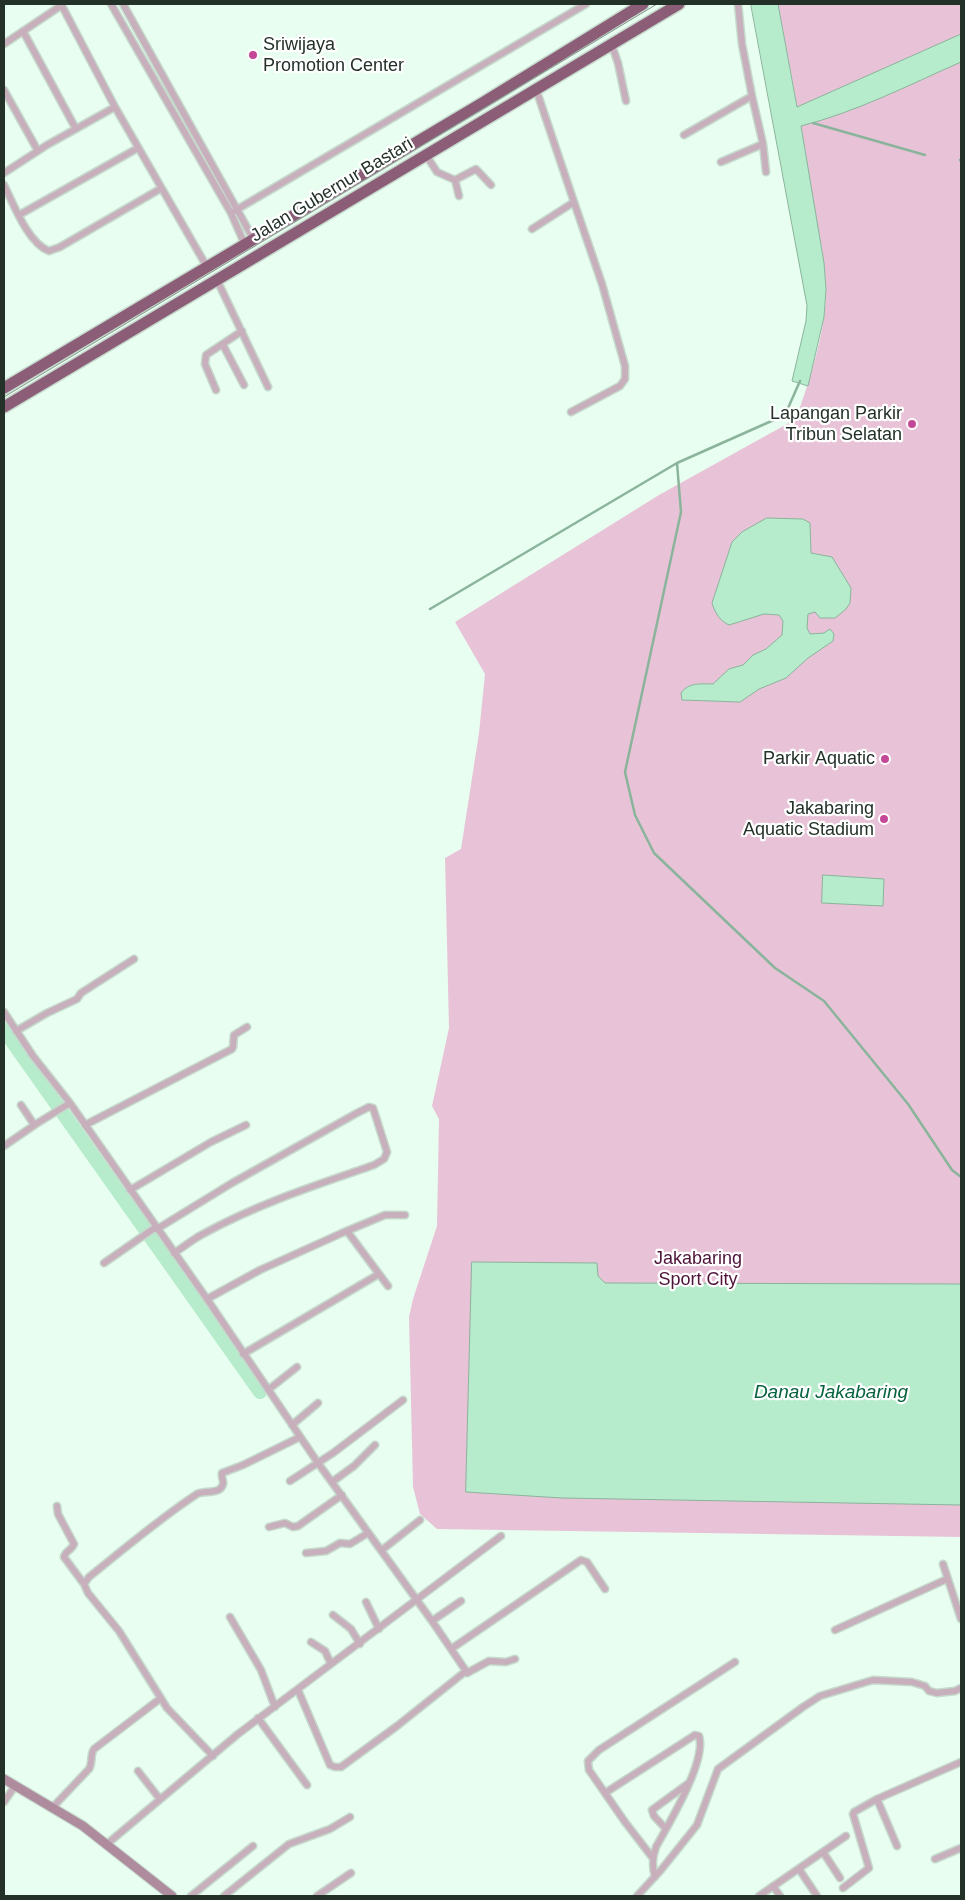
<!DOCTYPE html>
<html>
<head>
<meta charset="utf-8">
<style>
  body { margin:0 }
  #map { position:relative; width:965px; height:1900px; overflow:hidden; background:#e8fef0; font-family:Arial,sans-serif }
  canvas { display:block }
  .frame { position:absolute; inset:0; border:5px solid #233129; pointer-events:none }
</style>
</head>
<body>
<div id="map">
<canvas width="965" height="1900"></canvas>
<div class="frame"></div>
</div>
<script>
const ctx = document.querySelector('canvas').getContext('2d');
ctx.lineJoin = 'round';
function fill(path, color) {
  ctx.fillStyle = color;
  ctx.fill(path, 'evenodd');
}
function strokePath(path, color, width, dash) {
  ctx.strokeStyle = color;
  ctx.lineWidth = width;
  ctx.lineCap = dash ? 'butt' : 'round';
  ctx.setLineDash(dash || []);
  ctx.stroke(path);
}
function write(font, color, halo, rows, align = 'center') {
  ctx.font = font + ' Arial,sans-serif';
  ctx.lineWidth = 4.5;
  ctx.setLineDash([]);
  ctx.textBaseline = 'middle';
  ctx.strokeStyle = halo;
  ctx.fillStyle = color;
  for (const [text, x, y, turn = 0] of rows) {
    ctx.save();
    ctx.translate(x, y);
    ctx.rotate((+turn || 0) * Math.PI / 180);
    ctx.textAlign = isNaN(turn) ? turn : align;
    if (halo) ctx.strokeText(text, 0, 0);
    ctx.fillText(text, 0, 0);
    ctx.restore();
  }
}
const green = new Path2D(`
  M778,4h183v1533l-524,-8 -17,-15 -7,-27 -4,-170 4,-18 24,-73 2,-107 -7,-13 17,-78 -4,-170 16,-9 18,-116 6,-59 -30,-52 204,-127 137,-76c14,-40 30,-88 30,-130 -1,-31 -9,-63 -14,-94 -10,-64 -22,-128 -34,-191z`);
const water = new Path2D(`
  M751,4h27l19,103 164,-73v28c-52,23 -105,50 -160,64l23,137 2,26 -2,28 -16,69 -16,-5 14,-60 1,-15z
  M767,518l36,1 7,4 1,30 21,4 19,31 -1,15 -4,6 -11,9h-15l-5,-6 -7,2 -1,14 3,6 14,-1 6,-4 4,5 -1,7 -25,17 -22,20 -27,11 -19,13 -58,-2 -1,-7c8,-11 20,-9 32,-9l16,-15 14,-4 10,-10 13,-6 16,-14 1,-14 -4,-6 -15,-1 -35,11c-9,-4 -14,-12 -17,-22l20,-61 10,-10z
  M823,875l61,4 -1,27 -61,-3z
  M472,1262l125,1 1,13 7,7 356,1v221l-399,-7 -96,-6z`);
const stream = new Path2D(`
  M813,123l112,32
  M960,160l1,1
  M677,463l4,49 -56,260 10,43 19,38 121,115 49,33 84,103 44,66 9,7
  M430,609l247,-146 108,-48 15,-34`);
const river = new Path2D(`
  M4,1030l256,362`);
const street = new Path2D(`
  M61,4l54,103 92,160
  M111,4l120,209 14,32
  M123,4l131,236
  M23,31l53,98
  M611,43l7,20 8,38
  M4,44l58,-39
  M536,89l38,113
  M4,90l34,61
  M752,96l11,48 3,28
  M684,135l68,-39 -10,-52 -4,-40
  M426,155l11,17 18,8 4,16
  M721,162l42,-18
  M4,173l43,-28 68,-38
  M455,180l21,-11 15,16
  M4,185c10,20 24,58 45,66l11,-4 100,-58
  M231,213l355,-209
  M19,215l119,-67
  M532,229l42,-27 28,82 23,82v13l-5,7 -49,26
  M217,280l51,107
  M223,345l21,40
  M216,390l-11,-26 1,-9 36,-24
  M4,1012l29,44 37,47 137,196 111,164 114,158 34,50 -69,55 -56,41h-6l-5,-2 -32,-75
  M16,1031l31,-18 30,-14 4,-6 53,-34
  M21,1105l12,18 3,1 34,-21
  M85,1125l147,-76 1,-2 1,-12 13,-8
  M4,1146l32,-22
  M130,1190l81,-48 35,-17
  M157,1229l75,-46 125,-70 12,-6 4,1 14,44 -3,7 -10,6c-58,20 -117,39 -171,69 -10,5 -19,13 -29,19
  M347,1231l41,55
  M104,1263l52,-36
  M207,1299l53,-29 82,-37 43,-18h20
  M243,1354l136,-80
  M268,1390l29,-23
  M292,1425l26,-22
  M290,1481l43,-28 70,-53
  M332,1482l22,-16 21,-21
  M57,1506l1,8 16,30c-2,6 -9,7 -10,13l20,27
  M269,1527l16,-4 8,4 5,-1 44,-31
  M382,1550l38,-30
  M306,1553l20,-2 14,-8 10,1 18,-11
  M943,1564l18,55
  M366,1602l13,27
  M333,1615l18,14 9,15
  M230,1617l31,53 14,37
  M432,1621l29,-20
  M835,1630l112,-51
  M311,1642l14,9 6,13
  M451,1649l130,-89 6,2 18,27
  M467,1673l22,-12 17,1 9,-3
  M258,1718l49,67
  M213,1756l-46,-48 -48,-77 -31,-38 -4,-9 5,-7c35,-28 70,-58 108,-83 6,-4 24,1 26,-10 1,-3 -2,-7 -1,-11l21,-8 57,-28
  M138,1771l21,27
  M605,1793l90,-58 4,1c8,25 -31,89 -43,111 -4,11 -4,19 -1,30
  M877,1799l20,47
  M4,1802l11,-16
  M52,1808l37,-39c4,-7 1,-15 5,-20l67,-51
  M666,1829l-12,-13 -2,-6 37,-27
  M107,1844l131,-110 263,-198
  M823,1852l17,26
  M652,1857l-27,-35 -36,-52 -1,-9 11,-11 136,-88
  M935,1859l26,-11
  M799,1869l18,27
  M773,1886l7,10
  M843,1888l26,-20 -16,-54 1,-2 23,-13 84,-37
  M191,1896l62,-50
  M224,1896l65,-52 41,-15 20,-12
  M317,1896l34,-23
  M637,1896l24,-26 36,-45 21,-56 85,-62 17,-11 53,-16 39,2 13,4 4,5 8,2 18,-2 6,-3
  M759,1896l87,-60`);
const secondary = new Path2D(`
  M4,1779l79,47 89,70`);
const highway = new Path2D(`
  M4,388l480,-286 159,-98
  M4,407l675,-403`);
const tram = new Path2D(`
  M4,397l653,-393`);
const markers = [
  [253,55,5,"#c44897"],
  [912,424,5,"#c44897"],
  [885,759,5,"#c44897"],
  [884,819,5,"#c44897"]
];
const poiNames = [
  ["Sriwijaya",263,45,"left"],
  ["Promotion Center",263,66,"left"],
  ["Lapangan Parkir",902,414],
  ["Tribun Selatan",902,435],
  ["Parkir Aquatic",875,759],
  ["Jakabaring",874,809],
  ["Aquatic Stadium",874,830]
];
const streetNames = [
  ["Jalan Gubernur Bastari",332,190,-31]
];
const parkNames = [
  ["Jakabaring",698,1259],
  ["Sport City",698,1280]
];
const waterNames = [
  ["Danau Jakabaring",831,1393]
];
fill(green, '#e8c3d7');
fill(water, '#b6eccc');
strokePath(water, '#8ab49b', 1);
strokePath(stream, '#8ab49b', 2.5);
strokePath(river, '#b6eccc', 14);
strokePath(street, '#c5d9cc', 9);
strokePath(secondary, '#c5d9cc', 11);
strokePath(highway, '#c5d9cc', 14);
strokePath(street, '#c7afbc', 6);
strokePath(secondary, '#ae8c9e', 9);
strokePath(highway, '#8b5d77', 11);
strokePath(tram, '#84968b', 1);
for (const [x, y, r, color] of markers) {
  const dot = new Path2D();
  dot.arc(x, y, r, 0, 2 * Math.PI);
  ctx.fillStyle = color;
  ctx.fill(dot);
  strokePath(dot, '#fff', 2);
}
write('18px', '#233129', '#fff', poiNames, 'right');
write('18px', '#233129', '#fff', streetNames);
write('18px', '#4e1339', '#fff', parkNames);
write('italic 19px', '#06633e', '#fff', waterNames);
</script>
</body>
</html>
